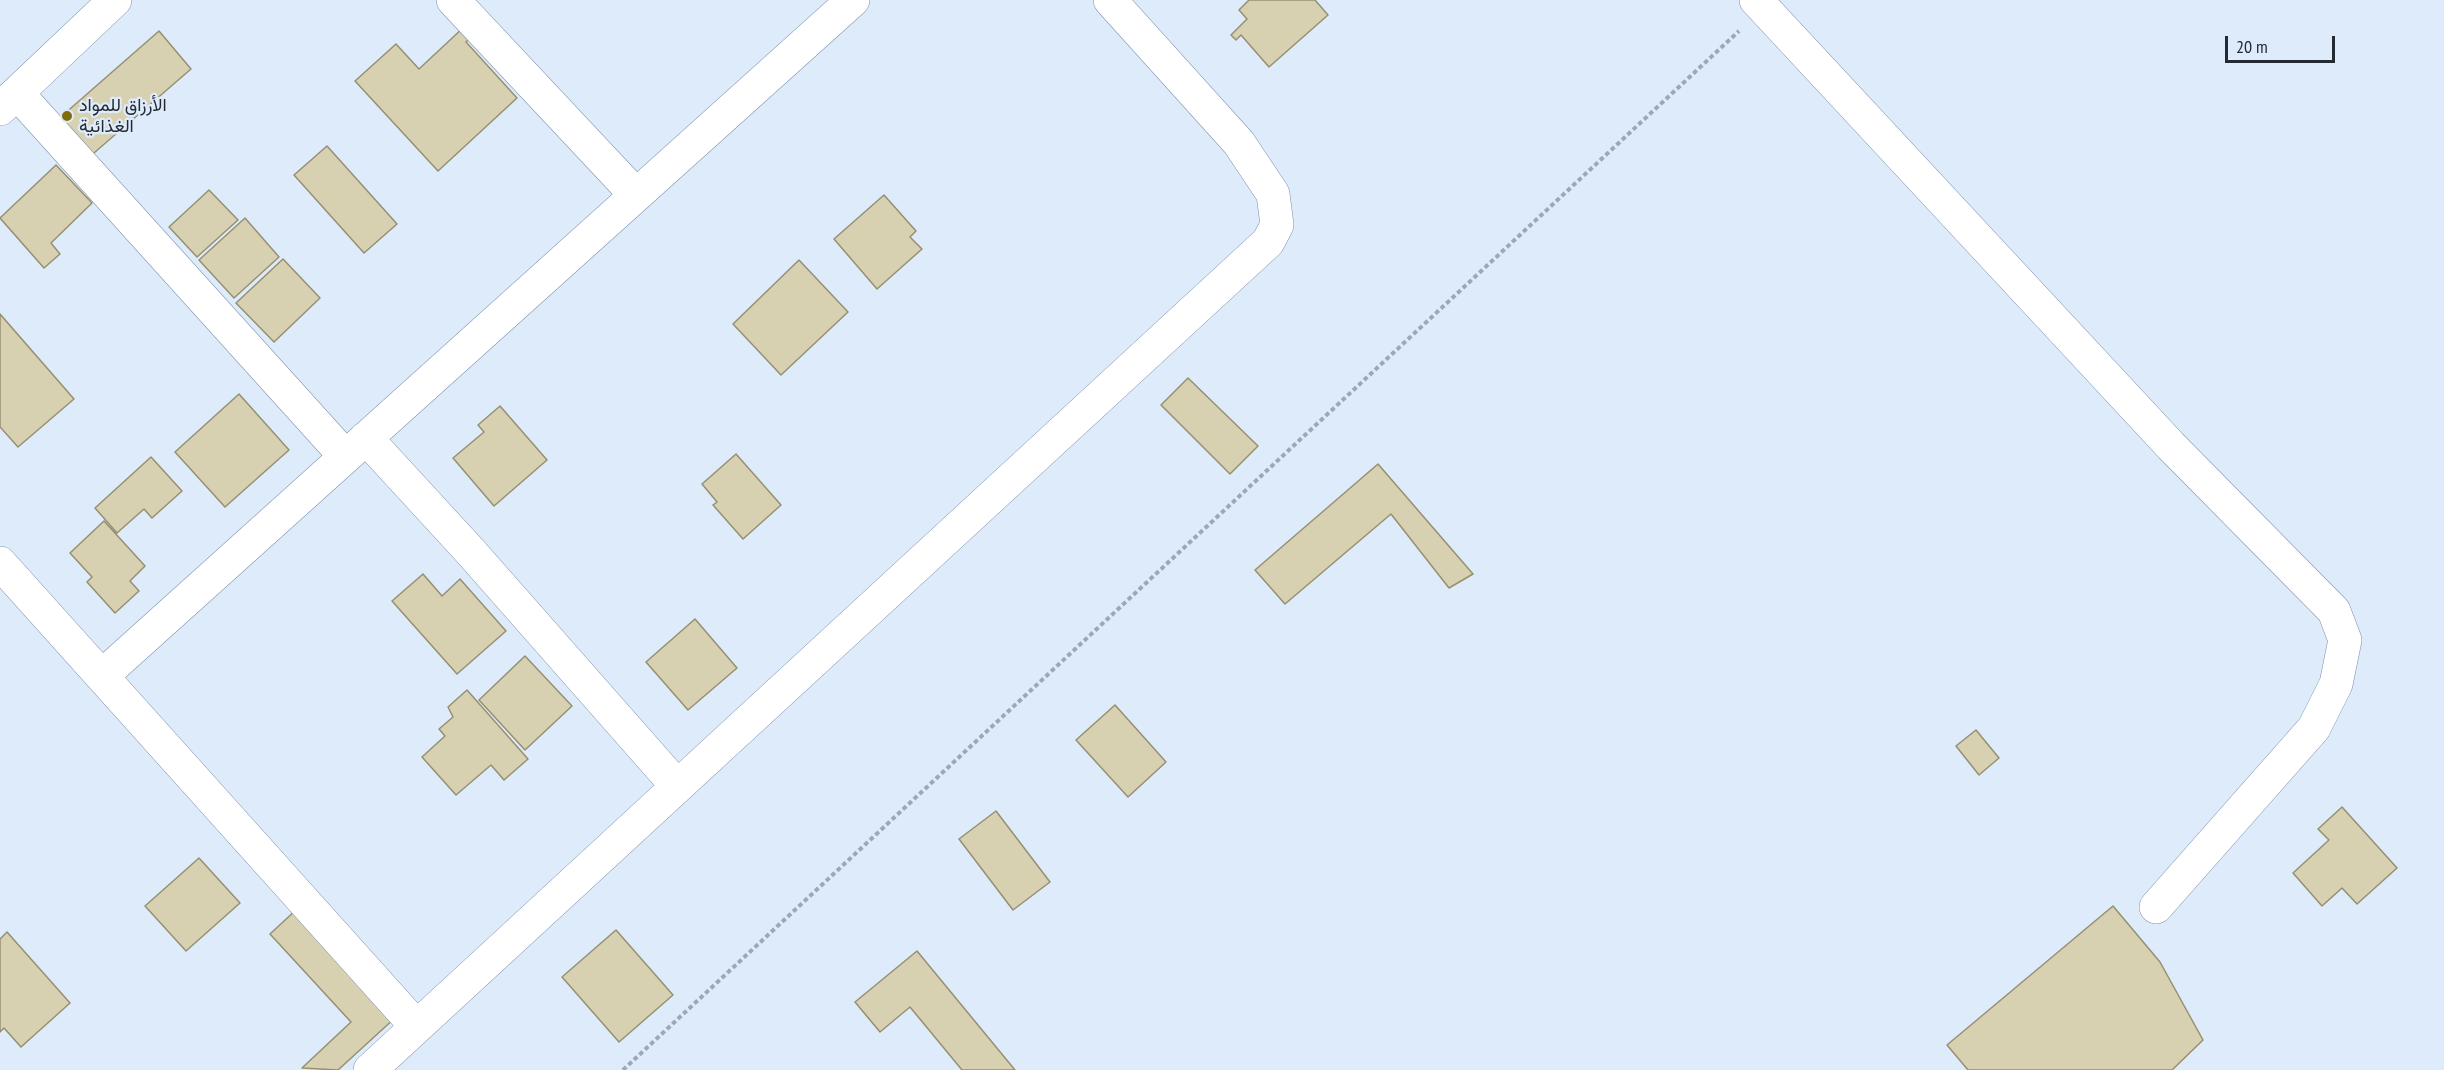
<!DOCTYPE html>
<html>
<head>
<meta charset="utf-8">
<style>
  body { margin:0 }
  #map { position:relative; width:2444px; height:1070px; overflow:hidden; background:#deebfb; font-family:"PT Sans Narrow",sans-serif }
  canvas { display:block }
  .scale { position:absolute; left:2225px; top:36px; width:110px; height:27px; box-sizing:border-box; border:3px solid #232a34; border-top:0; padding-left:8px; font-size:18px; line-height:21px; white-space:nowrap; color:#232a34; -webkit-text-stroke:4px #deebfb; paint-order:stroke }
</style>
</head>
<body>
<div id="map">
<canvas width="2444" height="1070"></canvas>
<div class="scale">20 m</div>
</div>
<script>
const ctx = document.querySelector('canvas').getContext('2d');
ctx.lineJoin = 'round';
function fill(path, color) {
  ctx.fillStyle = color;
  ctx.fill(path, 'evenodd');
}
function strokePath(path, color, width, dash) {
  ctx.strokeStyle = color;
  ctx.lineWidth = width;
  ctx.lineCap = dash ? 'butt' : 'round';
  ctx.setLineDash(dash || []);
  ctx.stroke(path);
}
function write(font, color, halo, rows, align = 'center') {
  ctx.font = font + ' "PT Sans Narrow",Vazirmatn,sans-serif';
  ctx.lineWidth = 4.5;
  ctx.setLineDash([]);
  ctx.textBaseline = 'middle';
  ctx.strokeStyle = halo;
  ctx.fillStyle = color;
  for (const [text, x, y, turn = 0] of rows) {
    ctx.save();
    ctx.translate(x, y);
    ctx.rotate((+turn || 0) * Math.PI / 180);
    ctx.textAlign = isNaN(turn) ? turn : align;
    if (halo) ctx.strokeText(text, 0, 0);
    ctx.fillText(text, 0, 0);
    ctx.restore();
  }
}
const building = new Path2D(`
  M1249,0h66l13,15 -59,52 -28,-32 -5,5 -5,-5 16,-16 -8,-9z
  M465,26l8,9 -7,7 51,56 -79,73 -83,-90 41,-37 23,25z
  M159,31l32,38 -104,90 -32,-37z
  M327,146l70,78 -33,29 -70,-78z
  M56,165l36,38 -41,40 9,11 -16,14 -44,-50z
  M209,190l29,30 -41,37 -28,-30z
  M884,195l32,36 -6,6 12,12 -45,40 -43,-50z
  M245,218l34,39 -45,41 -35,-38z
  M283,259l37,39 -46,44 -38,-39z
  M799,260l49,52 -67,63 -48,-51z
  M0,314l74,85 -56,48 -18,-20z
  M1188,378l70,68 -28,28 -69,-69z
  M239,394l50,56 -64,57 -50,-55z
  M500,406l47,54 -53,46 -41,-48 31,-26 -6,-7z
  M736,454l45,51 -38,34 -30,-34 4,-3 -15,-18z
  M151,457l31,34 -30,27 -8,-9 -27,24 -22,-25z
  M1378,464l95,110 -24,14 -58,-74 -106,90 -30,-34z
  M104,521l41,45 -15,15 9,10 -24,22 -28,-31 5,-5 -22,-24z
  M423,574l19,22 18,-17 46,52 -49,43 -65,-73z
  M695,619l42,49 -49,42 -42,-48z
  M525,656l47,50 -47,44 -46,-50z
  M467,690l61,69 -24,21 -13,-15 -35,30 -34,-38 23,-21 -6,-7 14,-12 -5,-10z
  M1115,705l51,57 -38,35 -52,-57z
  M1976,730l23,28 -20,17 -23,-29z
  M2342,807l55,61 -40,36 -15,-16 -20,18 -29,-33 36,-33 -11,-11z
  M996,811l54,71 -37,28 -54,-71z
  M199,858l41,45 -54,48 -41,-45z
  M2113,906l47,56 43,78 -31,30h-204l-21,-25z
  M297,909l99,108 -58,53 -36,-2 49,-46 -81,-88z
  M616,930l57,65 -54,47 -57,-65z
  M7,932l63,71 -49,44 -17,-19 -4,4v-93z
  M917,951l98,119h-53l-52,-63 -30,25 -25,-30z`);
const path = new Path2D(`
  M623,1070l1116,-1039`);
const minor = new Path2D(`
  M453,0l183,195
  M1756,0l415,446 163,165 11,29 -9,44 -22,44 -158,179
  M17,93l328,363
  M0,109l115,-109
  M366,438l104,113 207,235
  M0,563l416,463
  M102,676l751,-676
  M370,1070l898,-828 9,-17 -4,-31 -34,-51 -129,-143`);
const markers = [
  [67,116,6,"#7f6d09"]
];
const poiNames = [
  ["الأرزاق للمواد",79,106],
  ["الغذائية",79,127]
];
fill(building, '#d7d1b1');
strokePath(building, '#969072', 1.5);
strokePath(minor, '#7f92ab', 34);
strokePath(path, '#9da8b6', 4, [4.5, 3]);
strokePath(minor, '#fff', 33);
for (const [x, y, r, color] of markers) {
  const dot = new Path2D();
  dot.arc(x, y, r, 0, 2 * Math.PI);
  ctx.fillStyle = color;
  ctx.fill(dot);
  strokePath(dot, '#deebfb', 2);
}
write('18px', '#232a34', '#deebfb', poiNames, 'left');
</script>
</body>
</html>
